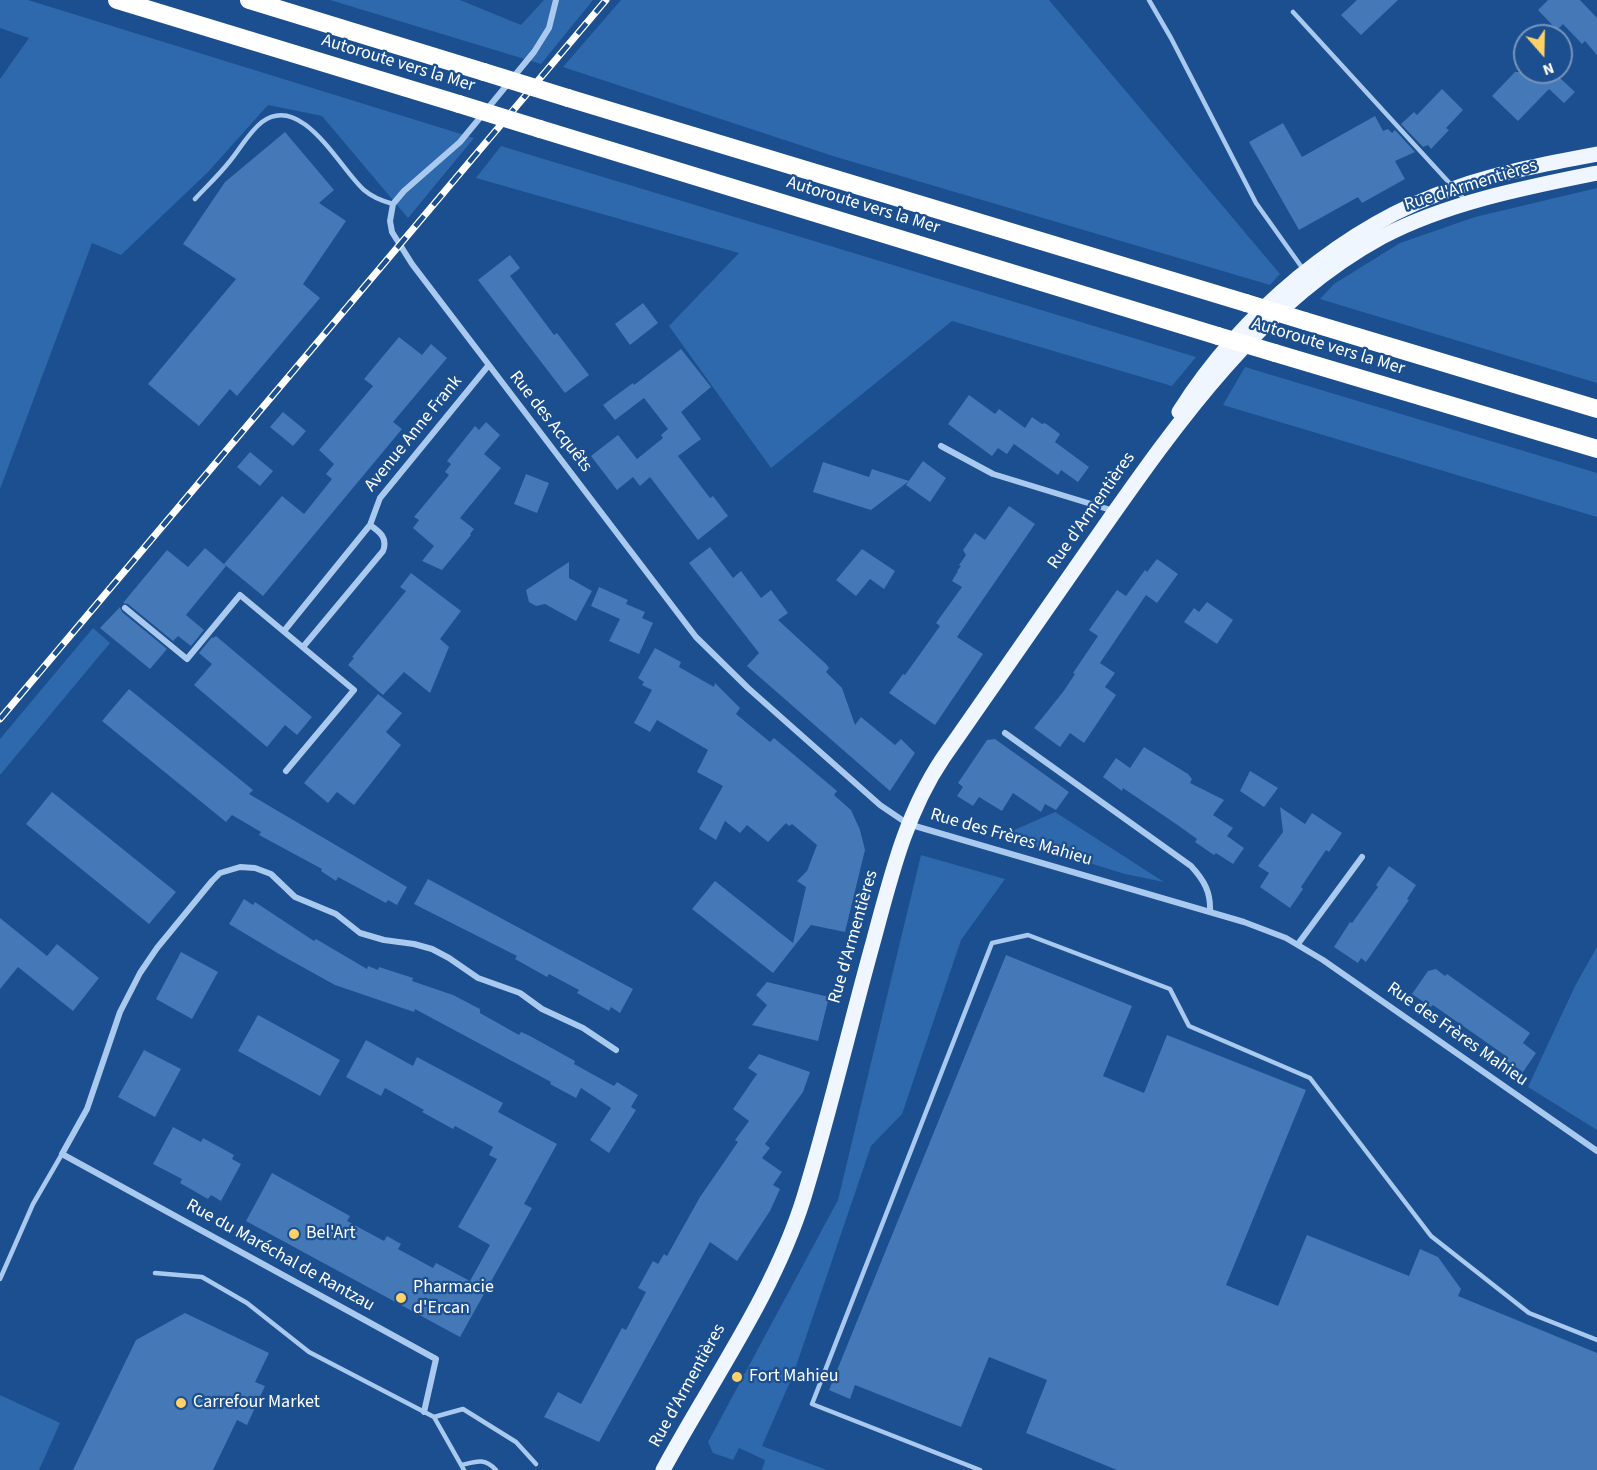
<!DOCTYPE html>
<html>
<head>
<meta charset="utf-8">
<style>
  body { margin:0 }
  #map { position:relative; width:1597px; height:1470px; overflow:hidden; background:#1b4f8f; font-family:"Source Sans 3",sans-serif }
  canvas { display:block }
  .north { position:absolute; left:1513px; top:24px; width:60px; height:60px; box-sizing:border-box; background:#1b4f8f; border:2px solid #7695bc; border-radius:50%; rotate:160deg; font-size:16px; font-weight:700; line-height:24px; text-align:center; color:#fff }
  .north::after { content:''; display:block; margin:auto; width:21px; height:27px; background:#ffd166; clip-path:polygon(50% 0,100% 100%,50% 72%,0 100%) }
</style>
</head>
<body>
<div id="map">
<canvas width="1597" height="1470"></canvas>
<div class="north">N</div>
</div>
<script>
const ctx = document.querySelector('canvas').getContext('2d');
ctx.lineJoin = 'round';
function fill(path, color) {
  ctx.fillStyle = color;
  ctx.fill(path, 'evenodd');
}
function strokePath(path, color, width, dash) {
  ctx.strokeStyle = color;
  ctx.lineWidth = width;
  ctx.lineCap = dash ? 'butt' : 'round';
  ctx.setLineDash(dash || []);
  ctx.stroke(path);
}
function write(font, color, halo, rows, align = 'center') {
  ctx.font = font + ' "Source Sans 3",sans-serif';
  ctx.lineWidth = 4.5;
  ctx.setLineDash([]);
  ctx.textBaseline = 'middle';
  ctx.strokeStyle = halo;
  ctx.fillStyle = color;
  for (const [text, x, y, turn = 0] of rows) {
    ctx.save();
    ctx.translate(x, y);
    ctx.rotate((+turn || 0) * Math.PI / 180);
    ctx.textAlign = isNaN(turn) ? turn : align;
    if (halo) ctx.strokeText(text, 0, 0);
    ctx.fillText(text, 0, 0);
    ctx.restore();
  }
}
const green = new Path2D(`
  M0,0h28l446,138 -66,80 -86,-102 -54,-11 -60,67 -87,83 -29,-12 -92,246v-410l29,-41 -29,-10z
  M330,0h130l61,25 23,-25h49l-52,64z
  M621,0h428l231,274 -10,11 -437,-129 -270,-89z
  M501,146l695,211 -24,29 -220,-65 -181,147 -102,-142 70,-73 -263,-75z
  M1597,188v195l-277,-84 14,-15 66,-41 75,-26z
  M1245,367l352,106v44l-374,-112z
  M93,628l17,15 -110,132v-36z
  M1055,812l109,70 -39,-8 -124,-38z
  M921,855l84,24 -44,61 -59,174 -31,32 -78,229 -31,71 65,24h-65l3,-10 -26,-12 -6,12 -20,-7 -5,-11 130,-242z
  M1597,947v183l-69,-43 47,-101z
  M0,1395l60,28 -21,47h-39z`);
const building = new Path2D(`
  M1357,0h41l-37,35 -20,-20z
  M1548,0h32l17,18v37l-12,-14 -3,3 -19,-20 -6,6 -19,-20z
  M1515,72h51l-6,6 15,14 -11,11 -15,-14 -31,32 -26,-25z
  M1442,89l21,21 -17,18 3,2 -18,19 -3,-4 -5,2 -22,-23 13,-12 3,3z
  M1375,116l8,15 5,-2 4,4 3,-3 20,22 -20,9 10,18 -43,24 -4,-6 -59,33 -50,-88 34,-19 19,34z
  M285,132l49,58 -15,13 27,18 -43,63 17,14 -83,98 -7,-7 -31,37 -51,-42 88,-105 -53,-35 42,-62z
  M510,255l10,13 -10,8 44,59 3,-2 32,42 -24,18 -87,-113z
  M643,303l15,20 -28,22 -15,-21z
  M399,337l23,18 9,-11 16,14 -54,64 9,7 -139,167 -39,-32 58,-68 22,18 28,-35 -6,-5 8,-10 -15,-14 54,-64 -9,-7z
  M681,349l30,38 -30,25 20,27 -23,17 32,42 3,-2 15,20 -30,24 -48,-63 -10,9 -7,-9 -16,13 -26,-34 27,-21 19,24 26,-21 -2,-3 7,-6 -24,-31 -29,22 -12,-15 30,-22 1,2z
  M969,395l26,19 4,-5 26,19 7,-11 10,7 3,-1 15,11 -5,8 34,25 -11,15 -17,-12 -3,5 -44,-31 -7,10 -9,-6 -6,8 -44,-32z
  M283,412l23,19 -13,15 -23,-19z
  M486,422l14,13 -16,19 17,14 -41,50 14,11 -4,5 1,1 -29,35 -20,-9 12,-15 -21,-18 6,-8 -5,-3 35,-42 -4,-3 6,-8 -4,-3 28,-35 4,4z
  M250,452l23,19 -13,15 -23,-19z
  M923,461l23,17 -16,24 -24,-17z
  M823,462l46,15 3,-8 37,12 -38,29 -58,-18z
  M526,474l23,9 -12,30 -23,-9z
  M1009,506l26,18 -78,113 26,17 -48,71 -46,-32 14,-19 2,1 35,-49 -4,-3 26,-36 -10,-6 6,-10h-1l4,-5 -2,-1 7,-10 -3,-5 12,-17 10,7z
  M710,547l23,31 8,-7 20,27 10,-8 17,23 -10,7 48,44 3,4 -3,4 16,16 13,37 6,-8 34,28 6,-6 14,14 -25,38 -143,-125 12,-13 -70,-90z
  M205,548l21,18 -40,49 18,15 -13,16 -13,-10 -5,5 -45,-37 -5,-1 44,-53 21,17z
  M862,549l33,22 -11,18 -14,-10 -14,17 -20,-16z
  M1157,559l21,15 -21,29 -11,-8 -46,68 15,10 -10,14 11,8 -32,48 -14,-10 -10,14 -26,-19 29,-36 12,-18 -2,-1 25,-37 -9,-6 28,-40 9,6 19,-26 2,2z
  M569,562v16l23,13 -16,30 -31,-17 -9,2 -7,-4 -3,-12z
  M411,573l50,38 -21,28 9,8 -19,46 -26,-21 -21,23 -35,-30 6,-7 -2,-1 54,-66 -6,-4z
  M599,587l29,13 -2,4 19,8 -3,6 11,5 -14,31 -30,-13 11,-22 -29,-13z
  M1207,602l26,18 -16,24 -33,-22 10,-14 5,4z
  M120,607l2,5 45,37 -17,20 -50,-41z
  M216,636l96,81 -15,18 -12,-10 -18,22 -73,-62 18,-21 -13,-11 13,-16 1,1z
  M655,648l26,14 -2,5 35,20 1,-4 25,25 -4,6 34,28 4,-4 63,53 -3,4 17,15 9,20 5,20 -20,82 -34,-7 -38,48 -81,-64 23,-28 78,62 13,-56 -9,-6 10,-10 10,-26 -25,-21 -3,2 -3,-3 -18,19 -21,-17 -7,8 -15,-12 -9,19 -17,-11 24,-43 -26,-14 11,-22 -51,-30 -7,12 -16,-9 18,-33 -10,-5 2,-3 -6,-4z
  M129,689l124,101 -4,4 158,93 -10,18 -9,-5 -2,3 -48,-26 -2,4 -15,-10 1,-2 -63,-34 2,-3 -29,-17 -6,7 -124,-101z
  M378,694l24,19 -16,19 15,13 -47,60 -17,-13 -9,11 -24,-20z
  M995,739l74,53 -13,18 -11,-6 -4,8 -28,-19 -11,18 -23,-14 -6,9 -16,-10 6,-9 -5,-4 29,-43z
  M1144,747l44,27 4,5 -2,4 34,17 -11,15 20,13 -6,8 17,12 -11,16 -17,-11 -2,2 -19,-13 2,-3 -18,-13 -56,-38 -1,3 -19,-14 13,-19 14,10z
  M1250,771l28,17 -14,19 -24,-16z
  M52,792l124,100 -27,32 -123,-100z
  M1280,807l25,17 7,-11 30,20 -13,19 -3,-2 -25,37 2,2 -13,19 -30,-21 9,-14 -11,-7 25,-34z
  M1389,866l27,19 -9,14 2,1 -43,62 -5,-4 -3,5 -24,-16 16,-25 2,1 26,-36 -2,-2z
  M428,879l205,110 -13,24 -9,-6 -2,4 -32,-18 2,-3 -30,-16 -2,3 -32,-18 2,-3 -103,-52z
  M244,899l9,6 2,-3 59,39 2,-2 51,30 1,-3 10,4 1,-3 34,11 -1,3 41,14 27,14v4l39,22 2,-3 9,4 45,25 -1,3 40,22 3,-4 21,13 -7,12 5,3 -27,43 -19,-13 21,-32 -30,-20 -5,10 -26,-14 1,-2 -136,-73 -1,3 -79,-27 -56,-31 -50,-30z
  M0,918l47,38 10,-12 42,34 -26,33 -55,-44 -18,22z
  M181,952l37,20 -26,47 -36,-20z
  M1006,955l126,51 -29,70 41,17 23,-58 139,55 -80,195 52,21 29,-71 102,41 11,-27 18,8 23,32 -3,7 139,57v117h-480l-91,-37 21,-53 -58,-23 -28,70 -106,-42 -5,14 -21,-9z
  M1436,969l9,7 2,-2 83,59 -7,10 13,10 -13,19 -19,-13 2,-3 -73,-51 -2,2 -19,-13 16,-23z
  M767,982l62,15 -11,44 -66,-16 15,-20 -11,-10z
  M258,1015l82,45 -20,36 -82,-45z
  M366,1040l47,26 4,-9 86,46 -5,9 59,32 -33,60 8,4 -72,129 -214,-116 26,-48 78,43 -3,5 37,20 3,-5 14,8 -3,5 35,19 3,-5 34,18 20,-36 -32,-18 39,-68 -8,-4 4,-8 -38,-21 -2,3 -31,-17 2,-2 -39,-22 -4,8 -35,-19z
  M144,1050l37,19 -26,48 -37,-20z
  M759,1054l51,18 -7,20 -38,52 5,4 -8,10 20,14 -9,13 7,4 -10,22 -33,50 -27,-19 -111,200 -55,-25 14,-25 23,12 41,-76 4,2 20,-38 -8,-4 15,-27 5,3 6,-10 3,2 33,-59 38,-55 -3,-2 14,-19 -16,-12 24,-35 -9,-6z
  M173,1127l28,15 2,-4 31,17 -2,4 9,5 -20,37 -10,-6 -3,4 -28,-16 2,-4 -29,-15z
  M185,1313l84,40 -14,29 10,4 -18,39 -10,-5 -24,50h-140l63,-130z`);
const lane = new Path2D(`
  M1149,0l22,38 85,165 47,66
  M1293,12l172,188
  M195,199c12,-13 24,-24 35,-38 10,-12 19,-29 32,-39 40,-30 78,47 102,68 8,7 18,11 29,14
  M155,1273l47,4 45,26 62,49 125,65 30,53
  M0,1279l33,-75 29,-50
  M434,1417l29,-8 53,33 20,22
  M462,1465c15,-4 23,-7 34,5
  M980,1470l-168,-66 180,-461 36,-8 142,54 19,37 121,52 121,158 98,77 68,27`);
const street = new Path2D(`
  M556,0l-7,28 -15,24 -74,90 -56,49 -11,13 -3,17 2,11 20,32 284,373 52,51 132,117 28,19 336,98 42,16 37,22 274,191
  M941,446l52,28 121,37
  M370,525l10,-27 108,-132
  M125,608l62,51 53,-64 114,95 -68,81
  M284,631l86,-106c10,7 18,13 13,26l-80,96
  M1005,733l186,133c13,14 20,26 19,46
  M1298,944l64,-87
  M424,1412l12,-53 -374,-205 25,-45 33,-97 20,-39 17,-25 55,-67 8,-8 20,-6 15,1 16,6 24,23 41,17 24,19 24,7 30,4 18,5 17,9 29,20 42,15 22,16 41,19 33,22`);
const primary = new Path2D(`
  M1179,412c62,-98 165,-187 276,-224 46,-16 94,-25 142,-34
  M663,1470c48,-89 111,-176 141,-273 26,-85 46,-172 70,-258 17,-63 32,-126 69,-181 50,-71 99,-143 149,-214 80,-114 165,-239 290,-307 64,-34 145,-50 215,-64`);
const highway = new Path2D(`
  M117,0l342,104
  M249,0l235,72
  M568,98l678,205
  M540,129l678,207
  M1305,321l292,88
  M1275,353l322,96`);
const rail = new Path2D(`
  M0,719l606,-719`);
const highwayBridge = new Path2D(`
  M484,72l84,26
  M459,104l81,25
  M1246,303l59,18
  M1218,336l57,17`);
const markers = [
  [294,1234,6,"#ffd166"],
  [401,1298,6,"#ffd166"],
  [737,1377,6,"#ffd166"],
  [181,1403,6,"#ffd166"]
];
const streetNames = [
  ["Autoroute vers la Mer",398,64,17],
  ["Rue d'Armentières",1471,186,-17],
  ["Autoroute vers la Mer",863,206,17],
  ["Autoroute vers la Mer",1328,347,17],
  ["Rue des Acquêts",550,422,52],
  ["Avenue Anne Frank",414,434,-51],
  ["Rue d'Armentières",1092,511,-55],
  ["Rue des Frères Mahieu",1011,838,16],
  ["Rue d'Armentières",854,937,-74],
  ["Rue des Frères Mahieu",1457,1035,35],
  ["Rue du Maréchal de Rantzau",280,1256,29],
  ["Rue d'Armentières",688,1386,-61]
];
const poiNames = [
  ["Bel'Art",306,1234],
  ["Pharmacie",413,1288],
  ["d'Ercan",413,1309],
  ["Fort Mahieu",749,1377],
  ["Carrefour Market",193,1403]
];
fill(green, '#2e69ad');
fill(building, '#4478b7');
strokePath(lane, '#a9c9ee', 4.5);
strokePath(street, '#a9c9ee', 6);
strokePath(primary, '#f0f6ff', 15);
strokePath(highway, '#fff', 18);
strokePath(rail, '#fff', 7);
strokePath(rail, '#1b4f8f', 4.5, [14]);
strokePath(highwayBridge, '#fff', 18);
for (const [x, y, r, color] of markers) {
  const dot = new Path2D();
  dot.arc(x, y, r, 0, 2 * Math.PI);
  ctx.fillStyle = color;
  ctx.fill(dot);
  strokePath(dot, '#1b4f8f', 2);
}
write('18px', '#fff', '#1b4f8f', streetNames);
write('18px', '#fff', '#1b4f8f', poiNames, 'left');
</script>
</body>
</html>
